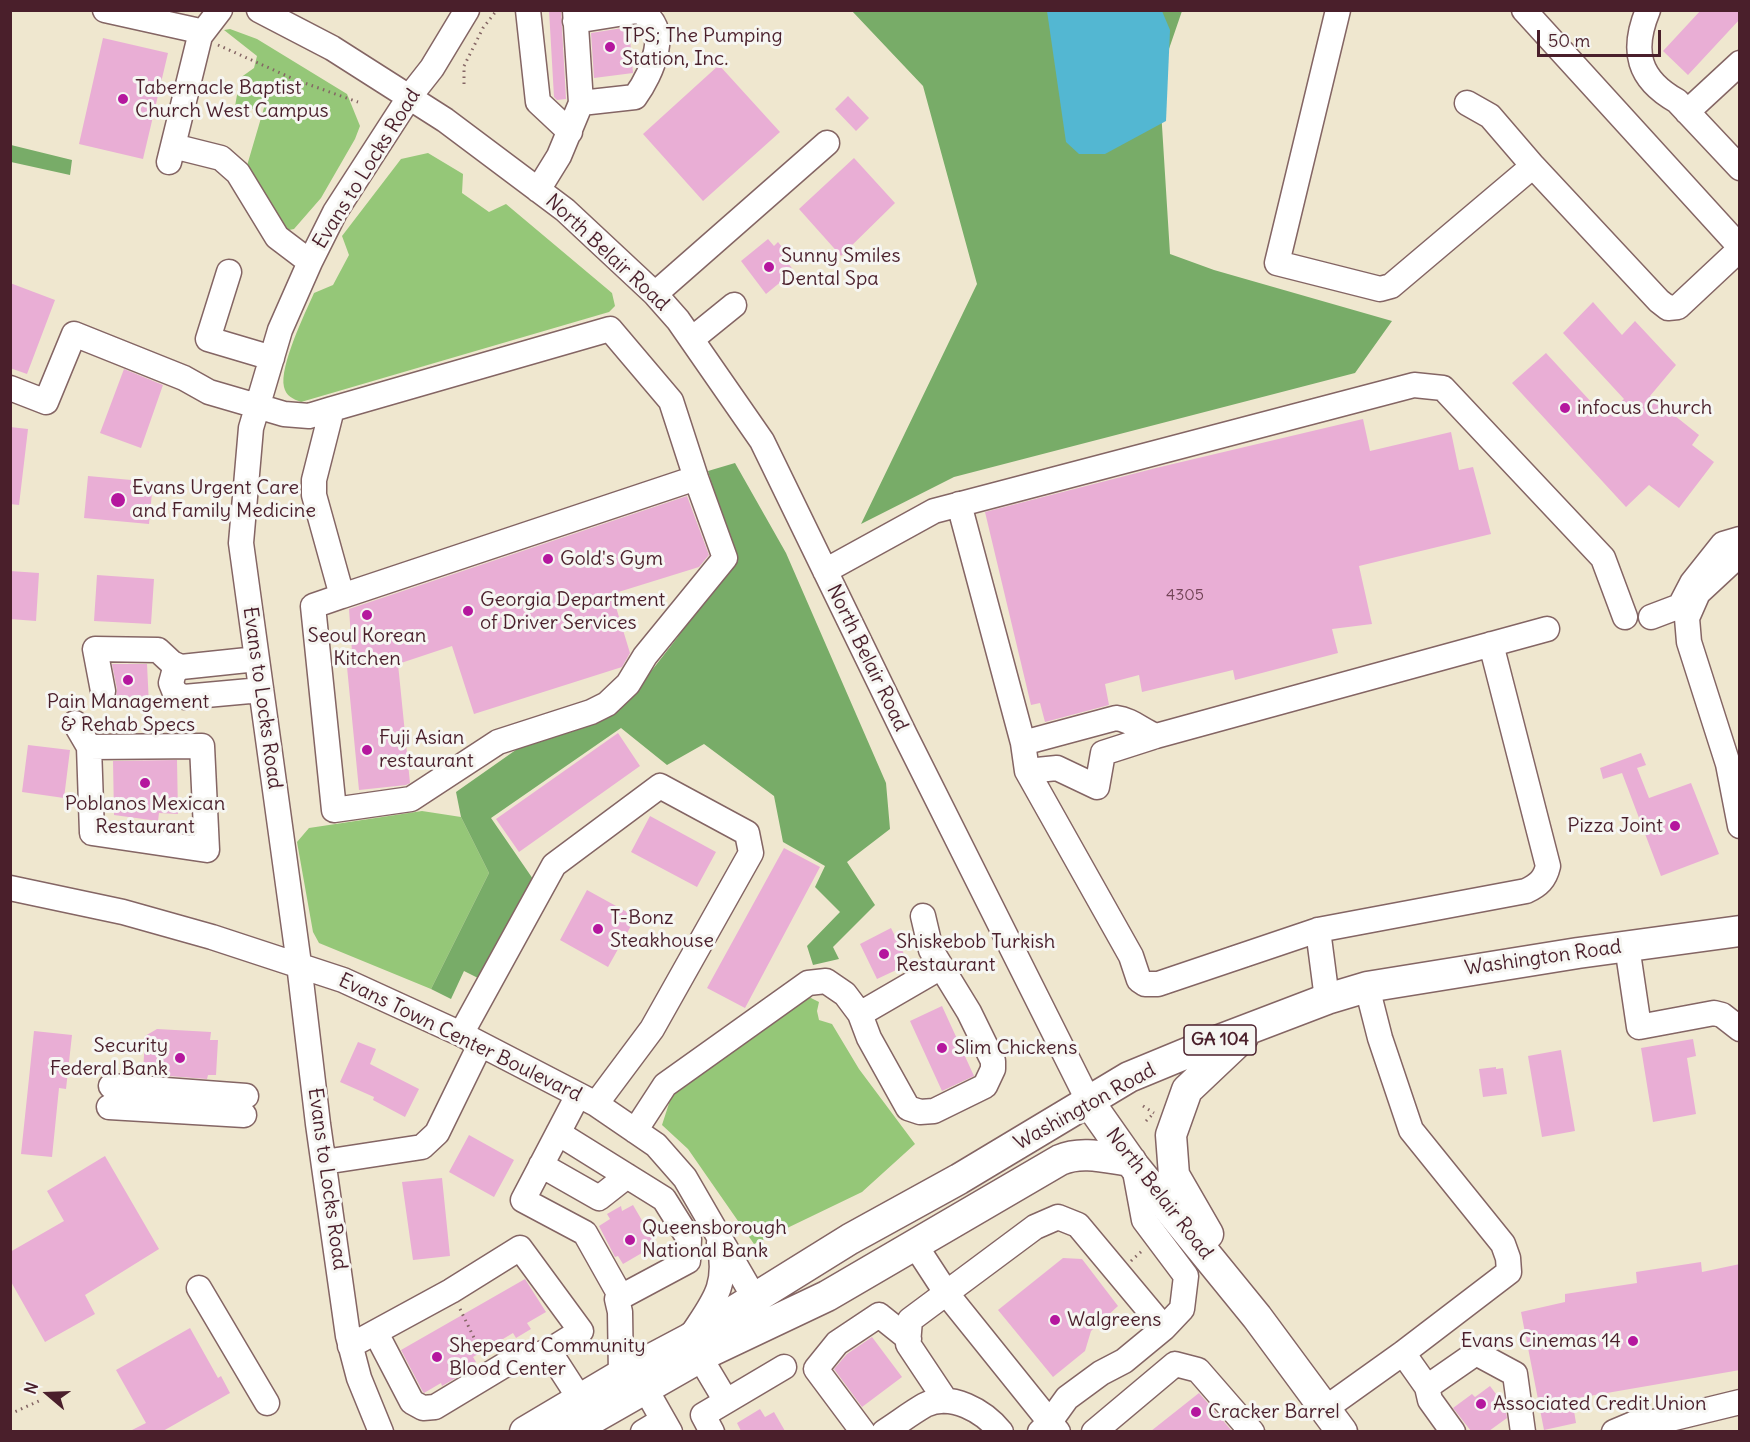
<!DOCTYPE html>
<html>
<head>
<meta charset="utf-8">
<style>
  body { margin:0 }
  #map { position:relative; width:1750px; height:1442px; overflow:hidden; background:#efe7cf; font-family:Delius,sans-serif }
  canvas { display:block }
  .frame { position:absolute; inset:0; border:12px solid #4a1f2b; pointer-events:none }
  .north { position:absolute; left:18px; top:1364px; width:60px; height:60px; -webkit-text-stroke:4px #f6f6f2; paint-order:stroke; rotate:289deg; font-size:16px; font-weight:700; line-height:24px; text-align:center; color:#4a1f2b }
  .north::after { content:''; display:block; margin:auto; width:21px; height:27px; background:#4a1f2b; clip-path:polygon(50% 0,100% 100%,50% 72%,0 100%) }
  .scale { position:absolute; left:1537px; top:30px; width:124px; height:27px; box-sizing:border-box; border:3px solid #4a1f2b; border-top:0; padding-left:8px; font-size:18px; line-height:21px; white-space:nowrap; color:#4a1f2b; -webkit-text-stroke:4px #f6f6f2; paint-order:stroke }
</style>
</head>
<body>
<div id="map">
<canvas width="1750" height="1442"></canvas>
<div class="frame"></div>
<div class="north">N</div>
<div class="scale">50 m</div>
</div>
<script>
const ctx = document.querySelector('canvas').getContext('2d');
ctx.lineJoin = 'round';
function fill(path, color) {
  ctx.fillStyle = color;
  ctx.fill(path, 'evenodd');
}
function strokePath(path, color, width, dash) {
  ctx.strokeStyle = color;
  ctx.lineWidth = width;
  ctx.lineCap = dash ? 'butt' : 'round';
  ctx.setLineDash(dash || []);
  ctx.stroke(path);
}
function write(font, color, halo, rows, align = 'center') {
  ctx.font = font + ' Delius,sans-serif';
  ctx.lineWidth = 6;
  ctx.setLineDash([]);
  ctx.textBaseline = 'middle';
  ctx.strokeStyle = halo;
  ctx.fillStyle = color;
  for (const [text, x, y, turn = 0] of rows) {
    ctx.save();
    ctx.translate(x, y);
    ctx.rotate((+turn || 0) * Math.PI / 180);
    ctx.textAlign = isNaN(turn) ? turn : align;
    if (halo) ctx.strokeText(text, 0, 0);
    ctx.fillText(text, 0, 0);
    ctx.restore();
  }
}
const green = new Path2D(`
  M230,29l27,10 90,55 13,32 -5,13 -34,59 -27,31 -10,2 -38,-62 20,-68 -15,9 -17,2 6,-34 14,-10 3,-12 -33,-26z
  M428,153l35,21 -1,19 27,19 17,-8 106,89 3,13 -6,6 -308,90c-8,-3 -15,-6 -17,-15 -5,-20 21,-74 30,-94l19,-8 16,-30 -7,-19 59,-77z
  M422,811l39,6 28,56 -58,116 -112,-46 -6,-11 -16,-90 12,-14z
  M807,996l12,6 -2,9 2,9 13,4 27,45 56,75 -53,48 -108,52 -66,-95 -26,-24 11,-34z`);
const forest = new Path2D(`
  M852,11h330l-23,67 11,176 44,16 178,51 -37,52 -401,104 -93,47 116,-240 -54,-198z
  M11,145l61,15 -2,15 -59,-13z
  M735,463l51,90 100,230 4,46 -43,33 28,43 -42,42 6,12 -26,6 -6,-19 33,-34 -25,-25 10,-21 -42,-24 -9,-46 -70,-52 -37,21 -46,-37 -130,90 42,61 -51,101 -18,-9 -13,28 -20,-10 58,-116 -28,-56 -5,-25 74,-52 112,-57 35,-45 56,-80 -25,-87z`);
const water = new Path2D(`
  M1047,11h115l8,19 -4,91 -61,33h-26l-13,-12z`);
const building = new Path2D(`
  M549,10h12l5,89 -9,1 -3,-3z
  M1701,10h39v9l-52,56 -25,-24z
  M629,27l4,46 -39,5 -3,-45z
  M103,38l65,15 -25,106 -64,-15z
  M719,65l61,67 -77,69 -60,-67z
  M848,96l21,22 -13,13 -21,-22z
  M854,158l41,45 -54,53 -42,-47z
  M768,239l6,7 4,-4 14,18 -4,3 6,8 -28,23 -25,-33z
  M10,283l45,17 -28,74 -17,-6z
  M1593,302l29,33 13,-14 41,44 -26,31 49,39 -7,10 22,17 -35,46 -30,-23 -23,22 -114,-124 34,-30 59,64 19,-18 -61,-66z
  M124,369l39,16 -22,63 -41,-15z
  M1363,419l7,32 81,-19 8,38 14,-3 18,67 -132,32 13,58 -40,5 6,24 -103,27 -2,-10 -91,22 -3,-17 -34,9 4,21 -64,17 -5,-19 -9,2 -46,-193 171,-44z
  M10,427l18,2 -9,76 -9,-1z
  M88,476l65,6 -4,42 -65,-6z
  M687,496l22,59 -10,12 -87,27 18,59 -8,14 -148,47 -22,-68 -54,18 12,119 -4,2 -47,5 -12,-123 6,-1 -4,-57z
  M10,571l29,2 -3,48 -26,-2z
  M97,575l57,4 -3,45 -57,-3z
  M112,664h35l2,41 -39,2v-4l6,-7 1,-7z
  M618,733l22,33 -121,86 -23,-33z
  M28,745l42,5 -6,48 -42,-6z
  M1641,753l5,12 -9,3 12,30 42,-15 28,71 -58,22 -39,-103 -19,6 -3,-11z
  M177,760l1,54 -19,-1 -1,8 -44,-6 -1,-54z
  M650,816l66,36 -19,35 -66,-35z
  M784,848l36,19 -75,141 -38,-20z
  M587,890l49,27 -28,50 -48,-27z
  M891,928l18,36 -32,15 -17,-35z
  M942,1006l32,70 -32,15 -32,-70z
  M157,1029l54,3 -1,8h8l-2,35h-8l-1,4 -64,-5 2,-38z
  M34,1031l38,4 -6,54 -7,-1 -7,69 -31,-3z
  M1693,1039l3,17 -9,2 9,56 -43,8 -12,-74z
  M358,1042l18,7 -6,15 49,25 -14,28 -32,-17 1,-3 -34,-15z
  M1561,1050l14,81 -33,6 -14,-81z
  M1496,1067v2l7,-1 4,26 -24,3 -4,-28z
  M469,1135l45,25 -20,37 -45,-25z
  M105,1156l54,93 -74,46 10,19 -50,28 -35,-62v-28l54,-31 -17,-30z
  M442,1178l8,78 -37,4 -11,-78z
  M633,1205l21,36 -10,5 3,4 -24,14 -5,-8 -3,1 -16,-31 11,-7 -3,-5 14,-8 1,5z
  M1063,1258l19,1 36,47 -27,25 -6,20 -32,26 -55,-67z
  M1701,1262l1,10 38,-8v106l-168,29 4,24 -32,7 -23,-118 44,-10v-8l72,-11 -1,-11z
  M525,1279l21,33 -19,11 4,6 -15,9 -3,-5 -40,24 3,5 -17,10 2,3 -19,11 -1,-3 -17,10 -1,-1 -22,-42z
  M190,1328l28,50 3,-2 9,17 -67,38h-33l16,-8 -30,-53z
  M872,1337l30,40 -40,30 -28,-38 13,-15z
  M1490,1386l15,20 2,12 -18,13h-18l-18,-23 19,-14 3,3z
  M1199,1393l33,38h-81z
  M760,1409l5,8 9,-5 11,19h-46h2l-4,-8z`);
const path = new Path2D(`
  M218,45l78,35 62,22
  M464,84v-18l19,-38 14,-18
  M1143,1106l11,7
  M1146,1121l7,-7
  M1131,1261l11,-10
  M460,1309l18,37 11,4
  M10,1414l31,-14`);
const minor = new Path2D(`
  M105,10l90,20 5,6 -31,126
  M259,10l73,38 113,72 120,90 90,84 23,26 84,121 143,294 184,367
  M528,10l10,92 32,30
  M1338,10l-61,253 103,26 11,-3 142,-120 126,135 9,7 10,-1 62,-58
  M1524,10l216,237
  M1648,10c-17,41 -10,69 29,91l63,67
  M575,21l62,-10c38,13 14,64 -2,86l-54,6
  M200,36l20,-26
  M1467,103l23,13 43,50
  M1687,112l53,-49
  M173,146l48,12 17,15 39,64 33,25
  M538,190l21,-34 22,-53 -6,-93
  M229,272l-21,67 64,19
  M655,294l172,-151
  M610,329l61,72 25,77 -354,118 -28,-101v-15l18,-71z
  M692,339l42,-34
  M10,388l36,14 28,-68 110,44 25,14 48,14 27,8 25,2 23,-7
  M959,504l64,239 4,28 104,185 8,24 6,4h13l160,-54 208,-39c13,-6 19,-12 22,-25l-57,-222
  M1740,554l-42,39 -11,25 2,24 39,122 12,62
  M825,571l109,-60 480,-126 29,3 160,170 22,59
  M342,596l-29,10 21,204 77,-11 87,-57 93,-30 16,-8 21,-20 17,-28 80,-98 -29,-80
  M1651,617l29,-11 12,-23 31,-39 17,-5
  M257,659l-76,8 -7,5 -3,11 4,10 9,4 77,-7
  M103,691l-8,-42 63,1 14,13 9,4
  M75,723l14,24
  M1023,743l93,-25c16,2 25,12 40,18
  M202,746l5,104 -115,-17 -3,-86z
  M1027,771l30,-3 40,19 6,-34 53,-17 391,-107
  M10,888l113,24 89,25 131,43 118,54 135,70 60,41 29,33 70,121
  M1318,930l9,69
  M1627,946l12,81 75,-14 8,2 18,14
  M860,1014l81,-47
  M461,1034l93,-169 106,-79 87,47 4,20 -99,176 -56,75
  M111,1086l135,10
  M578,1095l-55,105 62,33 36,64
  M109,1107l135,8
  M635,1131l30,-46 143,-102 18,-2 19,13 15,20 9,24 39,70 12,4 14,-1 51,-25 8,-17v-8l-24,-49 -38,-62 -8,-34
  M558,1133l106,66 25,40 -1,22 -71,38 3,13 1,63
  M324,1162l98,-15 15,-14 43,-88
  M541,1165l58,33 28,-22
  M719,1243c10,45 -7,60 -30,96l37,62
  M915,1245l32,49 111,138
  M199,1288l68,115
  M376,1333l36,69 11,6 12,-1 68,-41 46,-15
  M350,1346l101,-55 69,-43 61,83 -32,20 31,48
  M1403,1353l24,34 3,13 23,32
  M637,1374l33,58
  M1427,1387l49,-34 39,21 8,58
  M946,1401l-38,-57 2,-24 125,-93 23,-10 20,8 86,103
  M1326,1408l77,-55 106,-81 -1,-14 -5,-14 -92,-114 -31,-92 -13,-51
  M381,1432l-22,-54 -11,-42 -30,-212 -19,-160 -58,-421 10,-115 29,-98 30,-68 25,-50 75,-116 22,-28 35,-58
  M643,1432l20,-12
  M712,1432l-9,-17 81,-48
  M863,1432l-47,-63 21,-26 42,-28 30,24
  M884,1432c14,-9 27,-19 41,-27 26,-13 59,6 76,27
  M1040,1432l9,-9 18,-25 34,-25 23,-12 40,-33 18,-19 4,-33 -42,-56 -10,-54
  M1094,1432l81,-68 23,6 54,62
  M1614,1432l19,-8 29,-3 78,-19`);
const major = new Path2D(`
  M1089,1102l45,64 123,151 85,115
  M1208,1234l-34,-59 -3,-40 16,-45 56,-53
  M525,1432l96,-57 68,-36 161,-100 109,-60 170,-102 80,-33 118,-45 40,-12 211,-34 162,-22
  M569,1432l142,-81 116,-55 233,-136c22,-10 48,-2 71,1`);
const markers = [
  [610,47,6,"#b5179e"],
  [123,99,6,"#b5179e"],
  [769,267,6,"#b5179e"],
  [1565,408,6,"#b5179e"],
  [118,500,8,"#b5179e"],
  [548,559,6,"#b5179e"],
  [468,611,6,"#b5179e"],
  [367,615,6,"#b5179e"],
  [128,680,6,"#b5179e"],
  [367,750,6,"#b5179e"],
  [145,783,6,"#b5179e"],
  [1675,826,6,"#b5179e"],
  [598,929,6,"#b5179e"],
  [884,954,6,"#b5179e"],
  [942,1048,6,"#b5179e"],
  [180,1058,6,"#b5179e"],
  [630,1240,6,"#b5179e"],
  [1055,1320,6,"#b5179e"],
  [1633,1341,6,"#b5179e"],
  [437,1357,6,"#b5179e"],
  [1481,1404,6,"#b5179e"],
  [1196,1412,6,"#b5179e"]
];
const numberNames = [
  ["4305",1185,595]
];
const shields = [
  [1220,1040,72]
];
const shieldNames = [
  ["GA 104",1220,1040]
];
const poiNames = [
  ["TPS; The Pumping",622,36],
  ["Station, Inc.",622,59],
  ["Tabernacle Baptist",135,88],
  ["Church West Campus",135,111],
  ["Sunny Smiles",781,256],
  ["Dental Spa",781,279],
  ["infocus Church",1577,408],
  ["Evans Urgent Care",132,488],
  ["and Family Medicine",132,511],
  ["Gold's Gym",560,559],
  ["Georgia Department",480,600],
  ["of Driver Services",480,623],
  ["Seoul Korean",367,636,"center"],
  ["Kitchen",367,659,"center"],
  ["Pain Management",128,702,"center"],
  ["& Rehab Specs",128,725,"center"],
  ["Fuji Asian",379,738],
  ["restaurant",379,761],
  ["Poblanos Mexican",145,804,"center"],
  ["Restaurant",145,827,"center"],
  ["Pizza Joint",1663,826,"right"],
  ["T-Bonz",610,918],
  ["Steakhouse",610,941],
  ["Shiskebob Turkish",896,942],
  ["Restaurant",896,965],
  ["Security",168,1046,"right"],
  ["Federal Bank",168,1069,"right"],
  ["Slim Chickens",954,1048],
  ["Queensborough",642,1228],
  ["National Bank",642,1251],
  ["Walgreens",1067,1320],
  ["Evans Cinemas 14",1621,1341,"right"],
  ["Shepeard Community",449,1346],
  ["Blood Center",449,1369],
  ["Associated Credit Union",1493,1404],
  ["Cracker Barrel",1208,1412]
];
const streetNames = [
  ["Evans to Locks Road",367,169,-58],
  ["North Belair Road",607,253,43],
  ["North Belair Road",867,658,64],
  ["Evans to Locks Road",262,698,82],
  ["Washington Road",1543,958,-8],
  ["Evans Town Center Boulevard",460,1038,26],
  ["Washington Road",1085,1107,-29],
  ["Evans to Locks Road",327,1179,82],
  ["North Belair Road",1159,1194,52]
];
fill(green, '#95c778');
fill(forest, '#78ac68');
fill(water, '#53b7d2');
fill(building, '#e9aed5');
strokePath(minor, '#846564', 27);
strokePath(major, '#846564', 33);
strokePath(path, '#846564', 3, [1.5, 4.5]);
strokePath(minor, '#fff', 24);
strokePath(major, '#fff', 30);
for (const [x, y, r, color] of markers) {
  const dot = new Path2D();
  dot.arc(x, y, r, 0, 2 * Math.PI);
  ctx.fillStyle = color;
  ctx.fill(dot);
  strokePath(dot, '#f6f6f2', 2);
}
write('16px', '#724356', null, numberNames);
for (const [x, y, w] of shields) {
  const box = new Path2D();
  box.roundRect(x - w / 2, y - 15, w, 30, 4.5);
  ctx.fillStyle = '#f6f6f2';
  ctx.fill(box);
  strokePath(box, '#4a1f2b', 1.5);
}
write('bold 18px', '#4a1f2b', null, shieldNames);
write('20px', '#4a1f2b', '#f6f6f2', poiNames, 'left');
write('20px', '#4a1f2b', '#f6f6f2', streetNames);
</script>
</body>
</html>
